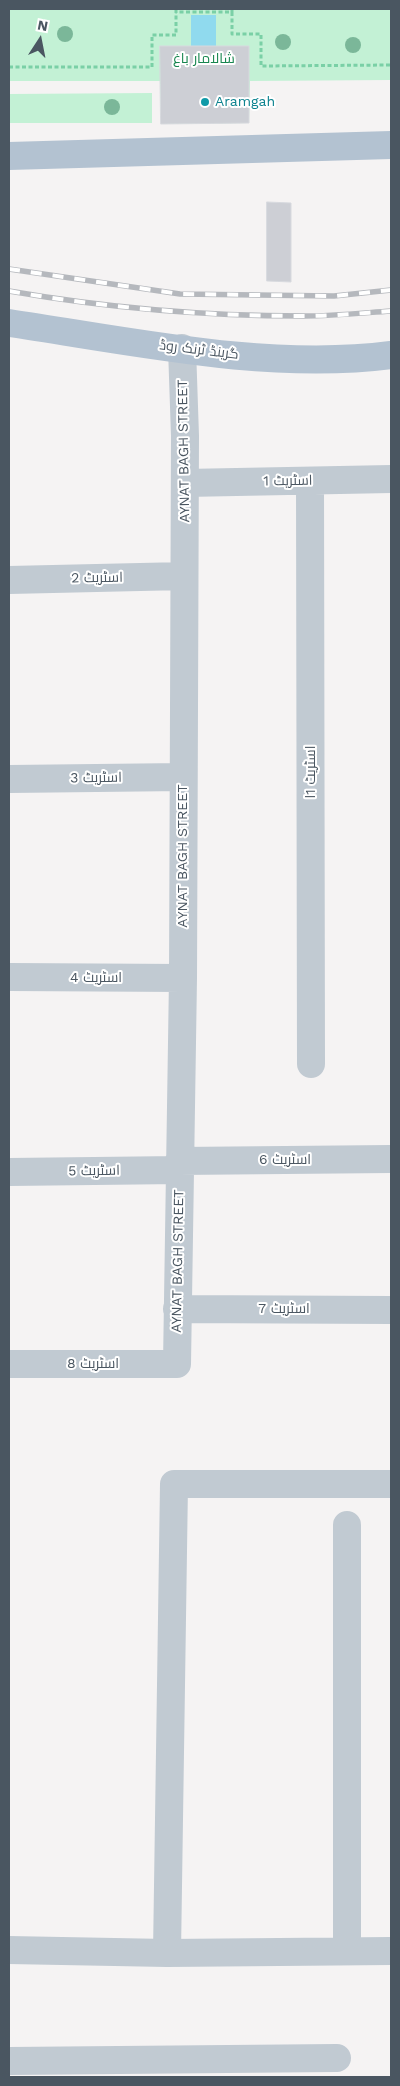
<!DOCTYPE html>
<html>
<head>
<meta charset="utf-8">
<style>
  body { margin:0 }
  #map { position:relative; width:400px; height:2086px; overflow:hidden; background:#f5f3f3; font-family:"Work Sans",sans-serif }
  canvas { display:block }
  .frame { position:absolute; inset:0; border:10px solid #4a5661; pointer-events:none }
  .north { position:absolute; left:15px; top:15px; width:50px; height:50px; -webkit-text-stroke:4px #fff; paint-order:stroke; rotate:11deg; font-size:14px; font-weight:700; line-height:20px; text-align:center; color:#4a5661 }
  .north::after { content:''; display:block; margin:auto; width:18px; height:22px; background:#4a5661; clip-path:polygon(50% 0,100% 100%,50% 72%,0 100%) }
</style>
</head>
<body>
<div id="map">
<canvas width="400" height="2086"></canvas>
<div class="frame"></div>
<div class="north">N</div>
</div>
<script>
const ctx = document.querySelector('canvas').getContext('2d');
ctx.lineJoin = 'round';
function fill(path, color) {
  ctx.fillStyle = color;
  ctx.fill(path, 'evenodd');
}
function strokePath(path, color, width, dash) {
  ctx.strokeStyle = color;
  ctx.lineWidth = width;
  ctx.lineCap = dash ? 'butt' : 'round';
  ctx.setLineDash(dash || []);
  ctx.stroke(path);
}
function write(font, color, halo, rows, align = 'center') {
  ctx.font = font + ' "Work Sans",Cairo,sans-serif';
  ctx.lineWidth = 4;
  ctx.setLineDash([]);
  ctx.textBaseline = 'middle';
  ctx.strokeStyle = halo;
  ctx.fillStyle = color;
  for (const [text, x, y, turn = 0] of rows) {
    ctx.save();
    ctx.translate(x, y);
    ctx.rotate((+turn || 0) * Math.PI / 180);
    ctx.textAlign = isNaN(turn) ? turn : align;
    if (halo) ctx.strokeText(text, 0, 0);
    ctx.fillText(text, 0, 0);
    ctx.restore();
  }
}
const green = new Path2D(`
  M9,9h382v71l-141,1 -1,42 -88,1 -1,-43h-151z
  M152,93v30h-143v-29z`);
const water = new Path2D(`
  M191,15h25v31h-25z`);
const building = new Path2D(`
  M160,46h89v77l-88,1z
  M267,202l24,1v79l-24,-1z`);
const path = new Path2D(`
  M176,9v3h56v-3
  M232,12v22h29v32l130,-1
  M9,67h143v-32h24v-23`);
const minor = new Path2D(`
  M310,481l1,583
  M185,483l206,-4
  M9,580l175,-4
  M9,779l174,-2
  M9,977l174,1
  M179,1161l212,-2
  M9,1172l170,-2
  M177,1309l214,1
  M9,1364h168l6,-386 2,-542 -3,-88
  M347,1525v426
  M9,1950l158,3 224,-2
  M167,1953l7,-469h217
  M9,2061l328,-3`);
const major = new Path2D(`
  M9,156l382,-11
  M9,323c122,18 259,48 382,32`);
const rail = new Path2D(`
  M9,269l171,25 154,2 57,-6
  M9,291c98,17 196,25 295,25 29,0 58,-3 87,-5`);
const trees = [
  [65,34],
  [283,42],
  [353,45],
  [112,107]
];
const markers = [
  [205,102,5,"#0f9aa8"]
];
const parkNames = [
  ["شالامار باغ",204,59]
];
const cultureNames = [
  ["Aramgah",215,102]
];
const streetNames = [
  ["گرینڈ ٹرنک روڈ",199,350,7],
  ["AYNAT BAGH STREET",184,451,-91],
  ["اسٹریٹ 1",288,481,-1],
  ["اسٹریٹ 2",97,578,-1],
  ["اسٹریٹ 1ا",311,772,-90],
  ["اسٹریٹ 3",96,778,-1],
  ["AYNAT BAGH STREET",183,856,-90],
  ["اسٹریٹ 4",96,978],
  ["اسٹریٹ 6",285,1160],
  ["اسٹریٹ 5",94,1171,-1],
  ["AYNAT BAGH STREET",178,1261,-89],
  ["اسٹریٹ 7",284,1309],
  ["اسٹریٹ 8",93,1364]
];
fill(green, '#c3f1d5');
fill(water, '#90daee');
fill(building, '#cdcfd5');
strokePath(building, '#d7d9de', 1);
strokePath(path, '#7ad0a6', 3, [4, 2.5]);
strokePath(minor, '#c1cad2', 28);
strokePath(major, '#b3c2d1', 28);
strokePath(rail, '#b5b8bd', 5.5);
strokePath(rail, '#fff', 4, [11]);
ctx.fillStyle = '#7bb799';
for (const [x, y] of trees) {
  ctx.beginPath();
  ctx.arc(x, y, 8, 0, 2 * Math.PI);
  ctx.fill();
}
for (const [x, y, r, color] of markers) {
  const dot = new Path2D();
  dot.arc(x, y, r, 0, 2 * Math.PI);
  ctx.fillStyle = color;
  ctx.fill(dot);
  strokePath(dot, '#fff', 2);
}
write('14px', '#17864f', '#fff', parkNames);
write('14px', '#0d838f', '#fff', cultureNames, 'left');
write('14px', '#4a5661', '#fff', streetNames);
</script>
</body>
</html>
